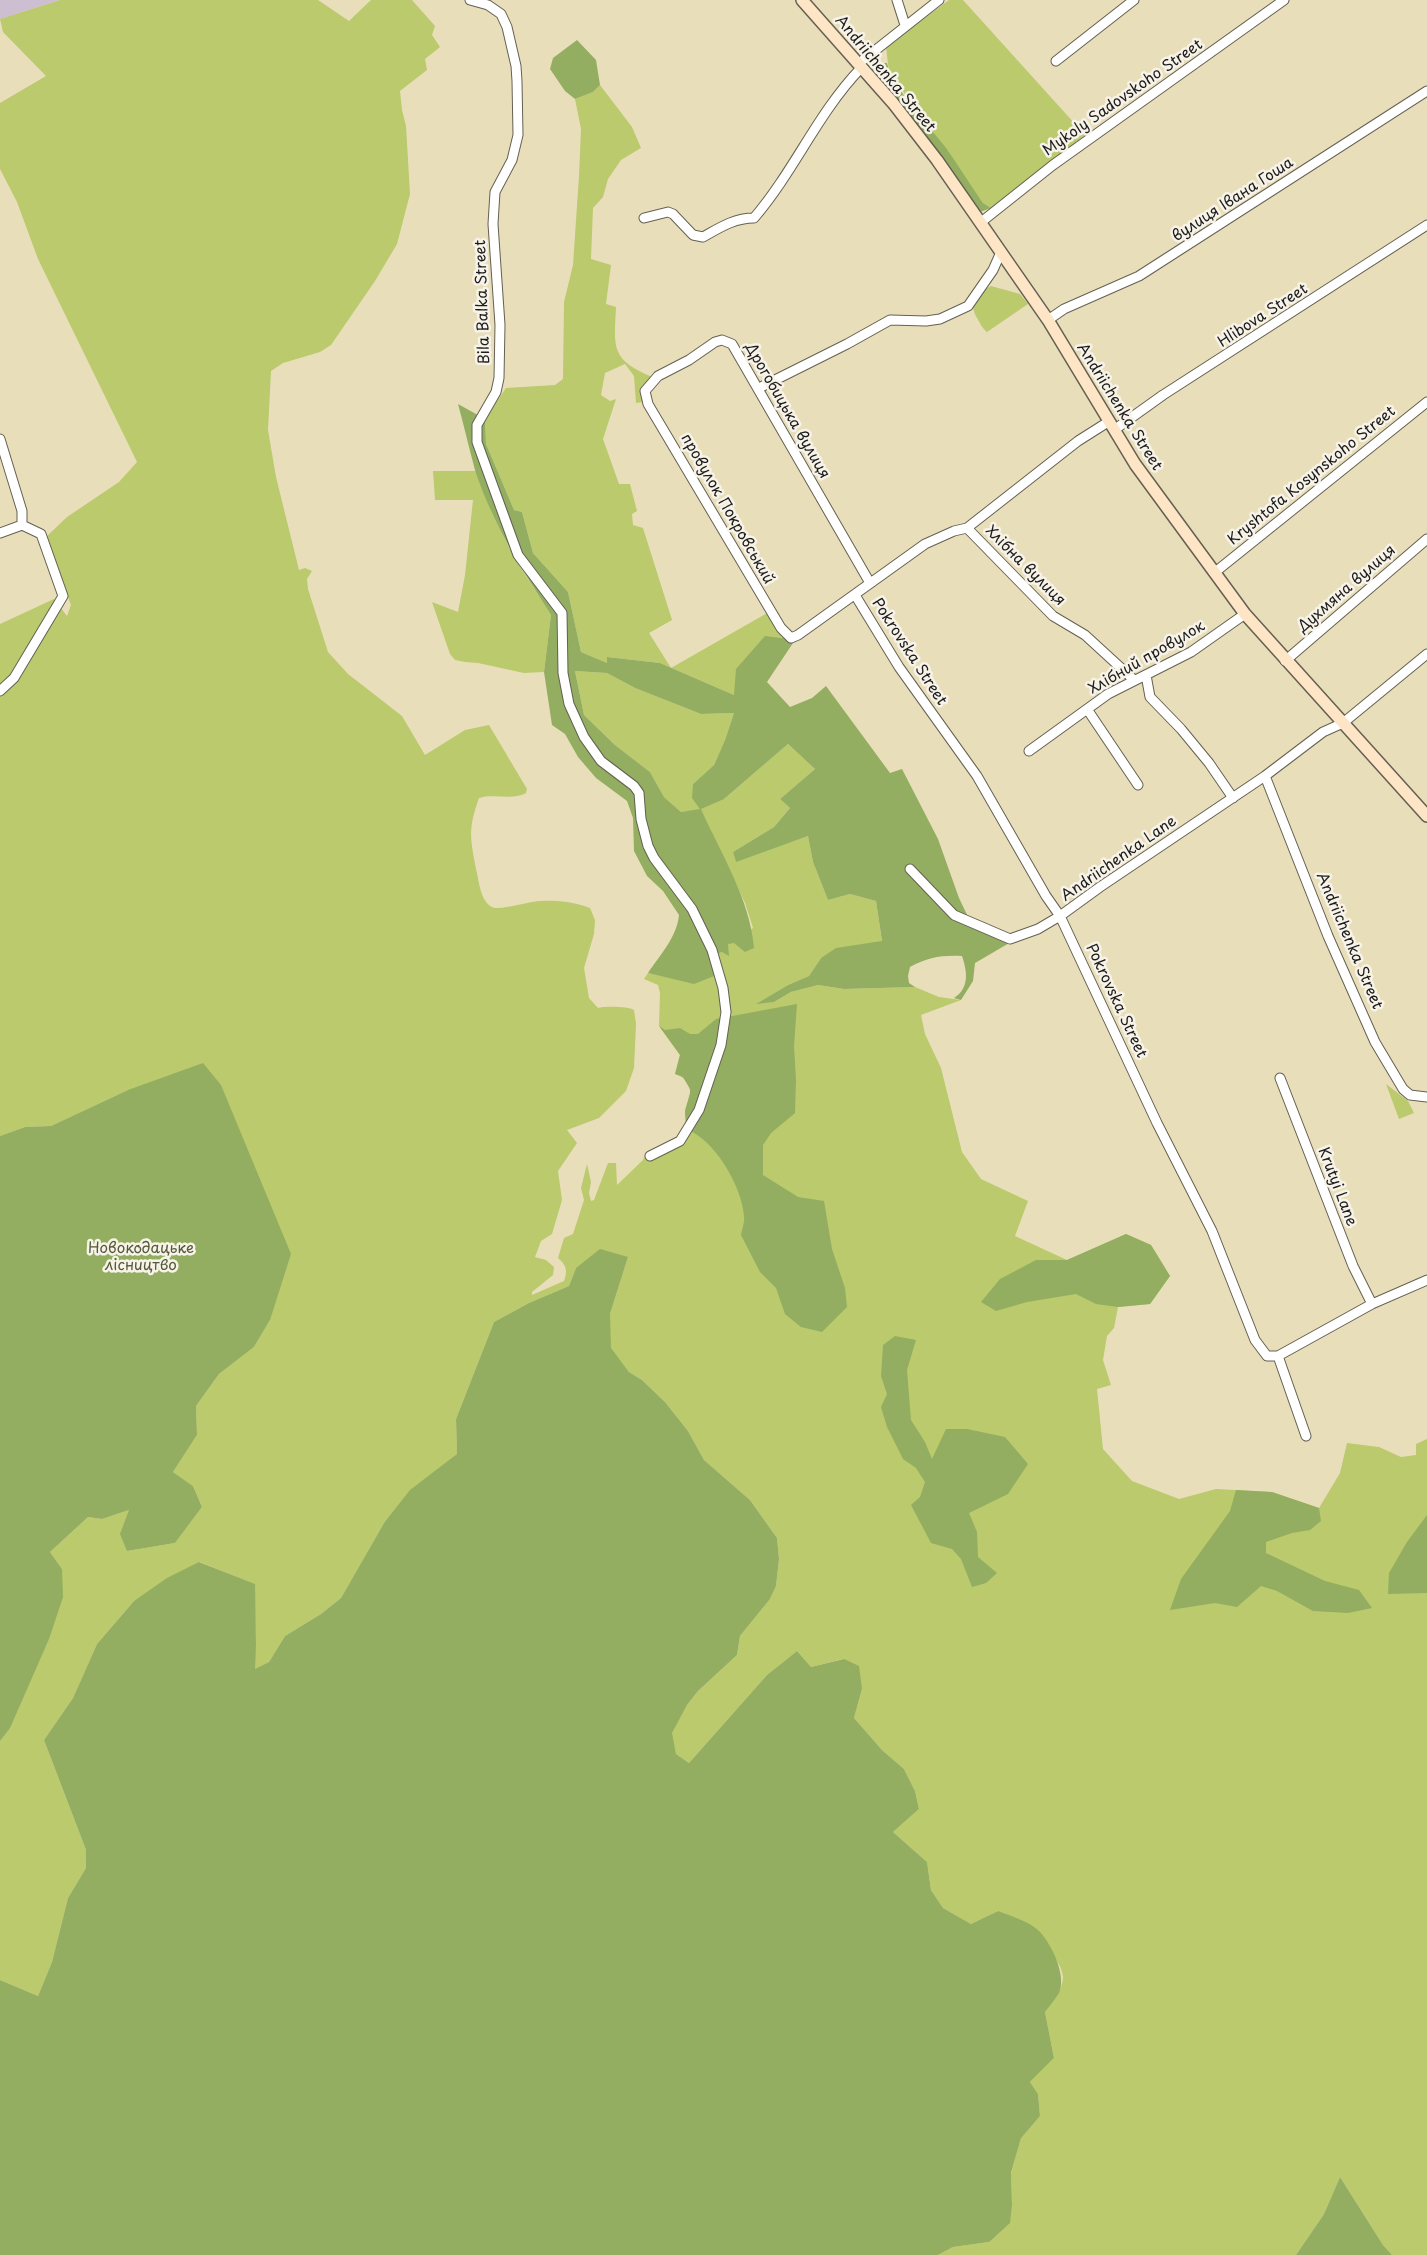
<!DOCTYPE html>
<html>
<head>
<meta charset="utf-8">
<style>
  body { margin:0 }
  canvas { display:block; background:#e9deba }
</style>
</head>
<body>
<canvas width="1427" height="2255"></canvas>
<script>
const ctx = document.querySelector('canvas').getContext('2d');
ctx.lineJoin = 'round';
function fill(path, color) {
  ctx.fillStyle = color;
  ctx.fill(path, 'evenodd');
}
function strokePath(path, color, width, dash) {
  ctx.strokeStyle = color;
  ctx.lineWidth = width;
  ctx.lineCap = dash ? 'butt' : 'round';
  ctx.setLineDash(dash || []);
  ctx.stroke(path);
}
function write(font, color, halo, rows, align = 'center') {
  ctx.font = font + ' "Playpen Sans",sans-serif';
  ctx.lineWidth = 5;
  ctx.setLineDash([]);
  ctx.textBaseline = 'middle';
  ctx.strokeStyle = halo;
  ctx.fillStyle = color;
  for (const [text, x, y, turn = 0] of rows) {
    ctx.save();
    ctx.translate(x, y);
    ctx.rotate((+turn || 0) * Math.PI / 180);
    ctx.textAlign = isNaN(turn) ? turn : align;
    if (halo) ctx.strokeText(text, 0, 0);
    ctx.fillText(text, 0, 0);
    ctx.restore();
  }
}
const industrial = new Path2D(`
  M0,0h60l-60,19z`);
const green = new Path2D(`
  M60,0h258l31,21 22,-21h41l23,26 -3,9 8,12 -15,12 2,11 -27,21 2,19 4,16 4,68 -13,50 -22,37 -44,64 -11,7 -37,11 -12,8 -3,59 8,47 23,93 6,-2 7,3 -5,8 1,10 20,63 20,22 54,42 23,39 40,-25 24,-5 38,64 -1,4c-15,8 -31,0 -47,5 -11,31 -9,39 -3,71 3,11 4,32 16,38 8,4 38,-6 49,-6 17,-1 33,1 49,7l5,12 -1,14 -10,34 5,30 9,10c5,-2 31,-2 36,2l2,14 -2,44 -8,23 -27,27 -32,12 10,13 -19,28 4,29 -10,34 -11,7 -6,16 11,3 8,7 -1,8 -21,17v3l32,-14c4,-11 2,-16 -6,-23l6,-20 9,-4 11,-34 -3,-12 6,-24 4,18 -2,11 2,8 3,-1 14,-37h8l1,22 26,-25 3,-7c13,-1 37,-11 40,-26 1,-5 -1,-10 -1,-15 0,-6 5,-12 5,-19 1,-8 -8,-18 -15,-19l5,-19 -21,-29 1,-33 -2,-8 -14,-6 4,-6 46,10 17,-27 11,-4 6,-8 25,-16 -8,-25 -44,-93 -20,2 -17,-15 -14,-25 -35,-27 -31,-30 -9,-44 32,2 28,15 66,26 33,-1 -9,27 -11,25 -21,19 31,15 64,-55 27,25 -35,30 10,9 -16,19 -41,25 3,9 72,-25 5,26 15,38 22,-6 26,7 6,41 -61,16 -12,18 -21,9 -30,18 16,-1 17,-10 27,-7 26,4 71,-2 24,10 22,3 -40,15 4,19 16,34 21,84 19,27 47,22 -13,35 52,24 59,-26 25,11 19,31 -20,28 -32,3 -4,21 -7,8 -4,24 8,25 -14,4 6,60 29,32 47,18 37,-10 56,3 47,16 21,-35 7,-30 32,4 22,10 15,-2v-11l11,-5v816h-35l-9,-10 -43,-68 -16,37 -28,41h-358l15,-8 36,-5 23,-38 -1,-30 10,-37 19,-21 -2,-22 -8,-12 24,-24 -9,-46c7,-10 18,-22 18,-35 -2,-26 -45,-51 -65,-66l-27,13 -28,-16 -12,-18 -4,-28 -34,-30 26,-23 -4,-18 -11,-22 -22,-19 -28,-32 8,-29 -19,-30 -32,8 -14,-16 -30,24 -78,88 -13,-9 -5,-21 16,-28 11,-14 39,-36 3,-19 30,-37 6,-13 3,-27 -2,-21 -27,-38 -46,-40 -16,-29 -23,-29 -23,-22 -13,-8 -19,-24v-34l18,-57 -52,11 -7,18 -40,17 -35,19 -38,97 1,35 -73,69 -43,75 -20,16 -36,22 -16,26 -16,9 3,-26 -2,-61 -54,-22 -66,39 -37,43 -24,54 -29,42 42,110v18l-18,30 -16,64 -14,34 -38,-16v-239l7,-10 55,-162 -12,-17 38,-35 14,2 27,-9 -2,41 48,-8 27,-36 -9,-21 -20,-14 24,-37 -1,-29 23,-32 35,-27 16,-27 -142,-230 -77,36 -26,1 -25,9v-512l54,-25 13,17 4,-11 -26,-67 22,-21 52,-35 18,-20 -99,-203 -21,-57 -17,-33v-66l46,-27 -43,-44 -3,-13z
  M949,0h14l122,135 -94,73 -8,-5 -94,-131 -3,-25z
  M600,85l32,42 9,21 -20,12 -13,19 -5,18 -10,11 -2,51 20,6 -5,39 10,3c-2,42 -5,52 36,70l-8,7 -1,18 -7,1 -2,-27 -9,-12 -20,9 -4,22 9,6 6,-2 -13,40 16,45h11l7,27 -5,3 1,11 10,3 29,92 -23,13 22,35 98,-56 19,27 -54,56 -74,-32 -53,-6v6l-26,-11 -13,-60 -35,-39 -11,-41 -8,-2 -28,-66 -1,-25 21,-31 49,-3 8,-6 1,-77 9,-37 6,-89 2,-47 -6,-30 18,-7z
  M991,286l29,8 8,10 -41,28c-5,-4 -7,-9 -10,-14 -9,-16 -1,-24 14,-32z
  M433,471h43l15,40 24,48 36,56 -7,57 -20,1 -46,-10 -13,-1 -10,-2 -5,-6 -18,-52 26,10 7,-37 8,-75h-38z
  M1386,1084l22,17 6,12 -15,6z`);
const forest = new Path2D(`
  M577,40l19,20 4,25 -7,7 -18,7 -10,-8 -15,-22 3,-11z
  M882,63h5c5,24 43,64 59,85 13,18 24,37 37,55l8,5 -11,4 -88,-121 -6,-13 -6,-7z
  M458,404l27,15 1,25 28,66 8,2 11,41 35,39 13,60 26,11v-6l53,6 74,32 2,-26 29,-33 23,3 5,4 -26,39 23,25 22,-9 14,-12 64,87 12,-4 36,70 21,59 11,23 41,21 -36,21 -2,18 -12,19 -7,-2c16,-10 13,-27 8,-42 -20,-1 -34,1 -52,11l-2,9 1,7 6,4 -71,2 -26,-4 -27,7 -17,10 -18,2 32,-19 21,-9 12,-18 15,-10 46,-7 -6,-40 -26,-7 -22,6 -15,-38 -5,-26 -72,26 -3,-10 41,-25 16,-19 -10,-9 35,-30 -27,-25 -64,55 -23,10c20,45 49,90 53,139l-9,4 -11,-9 -6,1 1,12 -7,-4 -11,4 3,20 -20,8 -46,-11c12,-18 29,-36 31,-58l-16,-24 -16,-15 -13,-25 -1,-33 -6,-17 -31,-23 -18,-21 -13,-23 -13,-9 -8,-53 7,-57c-29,-46 -59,-92 -76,-145 -6,-22 -11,-44 -17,-66zM575,671l32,2 28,15 66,26 33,-1 -9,27 -11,25 -21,19 -1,14 8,11 -19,3 -17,-15 -14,-25 -35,-27 -31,-30z
  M797,1004l-3,42 2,34 -1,33 -24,20 -8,12v30l35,22 26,4 8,48 13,39 2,19 -25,25 -21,-5 -16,-13 -9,-26 -16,-16 -19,-37c1,-6 4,-14 3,-19 -2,-30 -30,-77 -58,-87l-1,-18 5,-18v-4l-7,-12 -8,-3 5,-19 -21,-29 6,4 15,-2 10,6h8l18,-15z
  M203,1063l18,22 70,169 -21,66 -16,27 -35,27 -23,32 1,29 -24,37 20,14 9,21 -27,36 -48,8 -7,-17 9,-24 -27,9 -14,-2 -38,35 12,17 1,28 -14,42 -39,89 -10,13v-605l25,-9 26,-1 77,-36z
  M1126,1234l25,11 19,31 -20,28 -32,3 -22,-3 -20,-10 -49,8 -31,9 -15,-9 19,-23 36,-19h31z
  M600,1249l28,8 -18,57 1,34 18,24 13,8 23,22 23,29 16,29 46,40 27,38 2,21 -3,27 -6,13 -30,37 -3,19 -39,36 -11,14 -15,28 4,21 13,9 78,-88 30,-24 14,16 33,-8 15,7 3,23 -8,29 28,32 22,19 11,22 4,18 -26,23 34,30 4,28 12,18 28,16 27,-13c13,5 33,11 42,21 12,13 27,44 19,61 -4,6 -9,13 -14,19l9,46 -24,24 8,12 2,22 -19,22 -10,35 1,31 -2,19 -21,19 -36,5 -15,8h-938v-275l38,16 14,-34 16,-64 18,-30v-18l-42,-110 29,-42 24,-54 37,-43 33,-23 32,-16 56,22 1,61 -1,24 14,-7 16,-26 36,-22 20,-16 43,-75 26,-33 47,-36 -1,-35 38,-97 35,-19 40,-17 7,-18z
  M895,1336l21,4 -9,30 4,50 14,22 7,17 14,-30h21l38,8 23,27 -20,30 -39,19 8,19 1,25 19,16 -11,10 -14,4 -11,-28 -9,-10 -21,-6 -20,-38 9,-8 5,-15 -9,-14 -13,-9 -16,-32 -6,-20 6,-13 -6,-18 2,-31z
  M1236,1490l36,2 47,16 2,13 -11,9 -18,3 -26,9v11l59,28 34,9 13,18 -24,5 -35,-2 -36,-20 -16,-5 -24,21 -22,-4 -45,7 11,-31 49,-68z
  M1427,1515v78l-39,1 1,-21 18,-31z
  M1340,2177l43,68 9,10h-96l28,-41z`);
const street = new Path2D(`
  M470,0l18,5 13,9 6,13 9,39 1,15 1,54 -6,25 -17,32 -2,32 7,101 -1,53 -3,14 -19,33v17l41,113 44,58 1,60 6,31 15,33 17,24 33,25 5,7 2,26 7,27 6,12 38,51 20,41 11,38 3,24 -5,33 -22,65 -19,31 -30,15
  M897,0l8,25
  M1056,61l78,-61
  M858,64l81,-64
  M644,218l24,-6 5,2 20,21 10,2c16,-9 31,-19 51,-19 41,-48 63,-104 107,-150
  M980,223l73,-58 231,-165
  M1048,320l16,-11 75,-33 288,-185
  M759,388l88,-44 43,-24 36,1 14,-2 28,-13 25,-36 8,-18
  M1114,430l49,-35 264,-170
  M0,439l22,72v14l19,9 22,62 -49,82 -14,13
  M967,528l86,88 32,19 48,44
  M0,533l22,-8
  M1214,573l213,-171
  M870,583l-138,-239 -10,-4 -7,2 -26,18 -31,16 -13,15 3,13 133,224 10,10 7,-3 127,-91 29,-13 13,-3 111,-87 30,-19
  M855,595l44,72 78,109 69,120 14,20 97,207 55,108 43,109 12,16h11l28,80
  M1285,661l142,-122
  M1146,675l4,22 31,32 28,34 24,35
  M1087,709l51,76
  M1029,751l79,-57 83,-42 54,-38
  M1265,776l63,160 47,106 28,47 7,6 17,2
  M910,869l44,46 56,24 28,-10 22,-13 40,-29 165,-111 58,-44 20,-9 84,-69
  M1280,1078l73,188 19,38
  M1278,1356l94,-52 55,-24`);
const secondary = new Path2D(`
  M802,0l91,103 44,57 111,160 87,144 110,150 182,202`);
const streetNames = [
  ["Andriichenka Street",885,74,50],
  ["Mykoly Sadovskoho Street",1123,98,-35],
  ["вулиця Івана Гоша",1233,200,-33],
  ["Bila Balka Street",483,302,-92],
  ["Hlibova Street",1263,316,-33],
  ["Andriichenka Street",1119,407,58],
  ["Дрогобицька вулиця",787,411,60],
  ["Kryshtofa Kosynskoho Street",1312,476,-39],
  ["провулок Покровський",727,509,60],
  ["Хлібна вулиця",1025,566,45],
  ["Духмяна вулиця",1347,589,-41],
  ["Pokrovska Street",909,652,57],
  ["Хлібний провулок",1147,658,-30],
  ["Andriichenka Lane",1119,859,-35],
  ["Andriichenka Street",1349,941,67],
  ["Pokrovska Street",1116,1001,65],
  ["Krutyi Lane",1337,1187,69]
];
const parkNames = [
  ["Новокодацьке",141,1249],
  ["лісництво",141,1266]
];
fill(industrial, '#cebed1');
fill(green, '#baca6d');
fill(forest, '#93ae60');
strokePath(street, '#646053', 11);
strokePath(secondary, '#646053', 14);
strokePath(street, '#fff', 9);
strokePath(secondary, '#fee5c5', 11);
write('15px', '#1c1c1c', '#f7f3e8', streetNames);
write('15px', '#535938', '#f7f3e8', parkNames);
</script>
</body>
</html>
